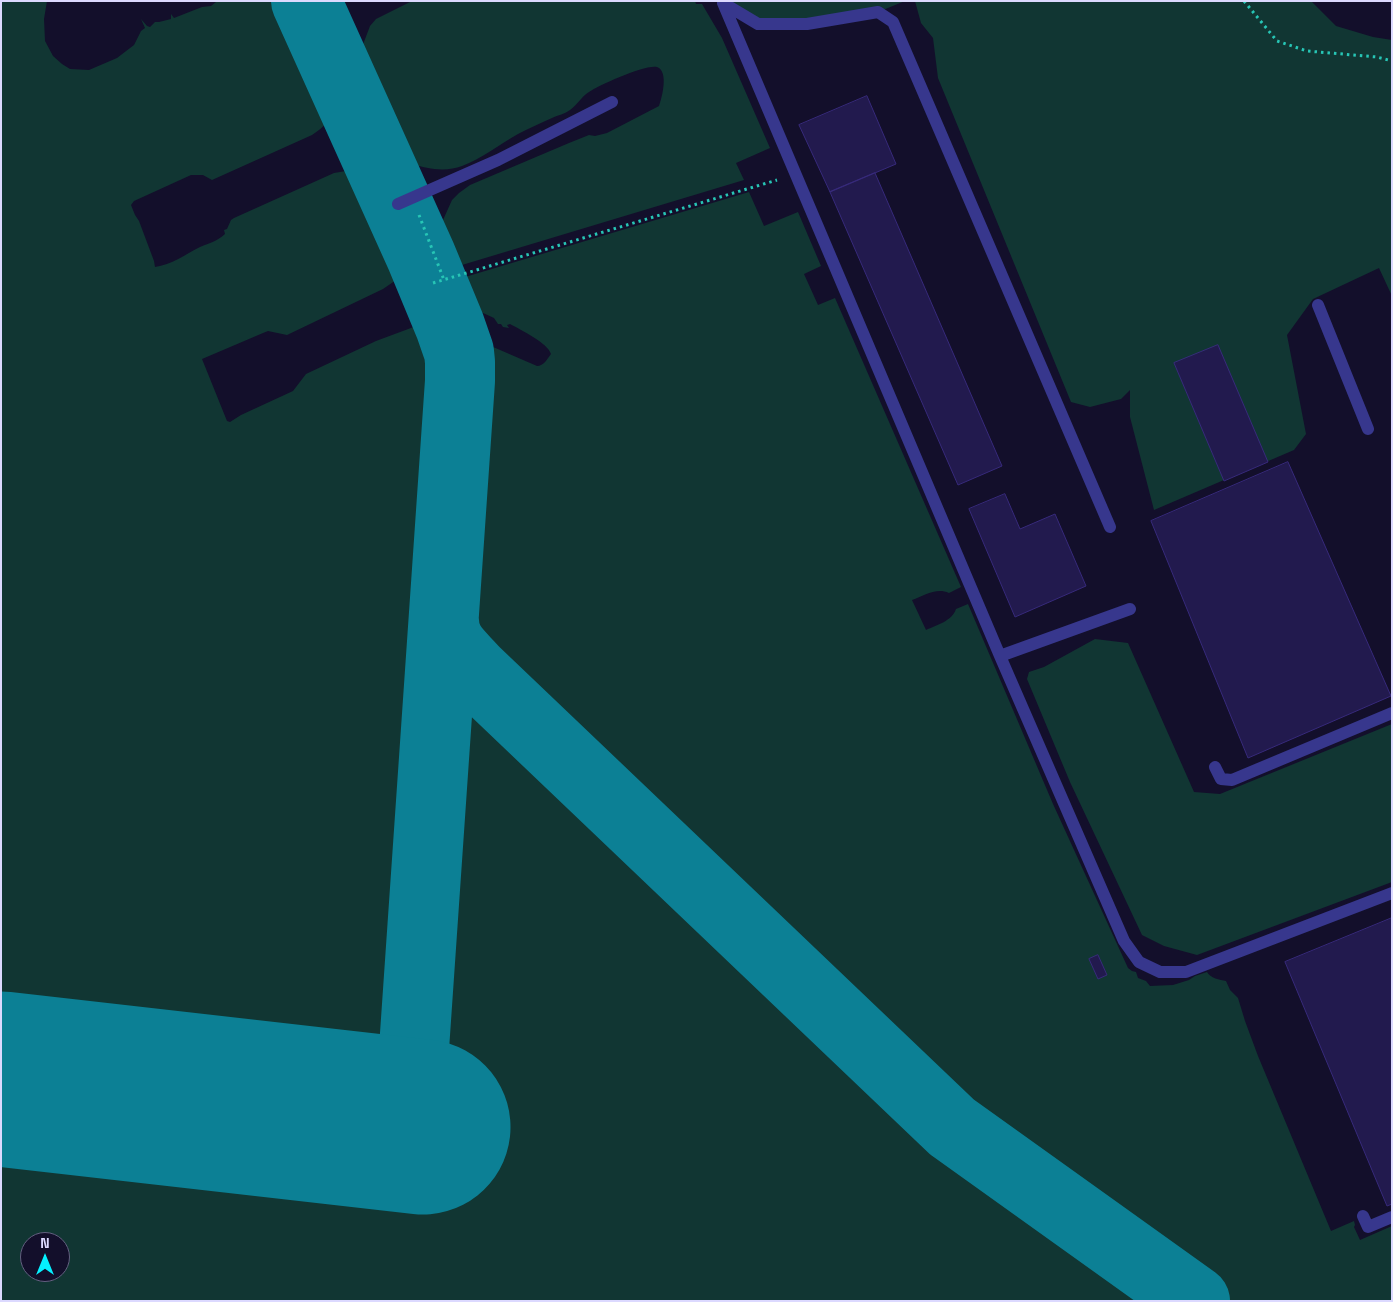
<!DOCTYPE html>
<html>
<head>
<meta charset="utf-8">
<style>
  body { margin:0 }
  #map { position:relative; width:1393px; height:1302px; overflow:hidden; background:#130f2b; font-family:"Space Grotesk",sans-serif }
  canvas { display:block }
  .frame { position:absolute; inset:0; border:2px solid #dcd9ff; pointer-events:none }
  .north { position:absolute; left:20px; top:1232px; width:50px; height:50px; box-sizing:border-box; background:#130f2b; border:1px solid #636080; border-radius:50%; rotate:0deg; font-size:14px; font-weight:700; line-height:20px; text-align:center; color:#dcd9ff }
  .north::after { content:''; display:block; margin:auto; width:18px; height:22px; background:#05f0ff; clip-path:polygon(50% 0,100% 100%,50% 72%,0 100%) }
</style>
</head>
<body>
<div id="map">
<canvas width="1393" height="1302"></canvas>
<div class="frame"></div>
<div class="north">N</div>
</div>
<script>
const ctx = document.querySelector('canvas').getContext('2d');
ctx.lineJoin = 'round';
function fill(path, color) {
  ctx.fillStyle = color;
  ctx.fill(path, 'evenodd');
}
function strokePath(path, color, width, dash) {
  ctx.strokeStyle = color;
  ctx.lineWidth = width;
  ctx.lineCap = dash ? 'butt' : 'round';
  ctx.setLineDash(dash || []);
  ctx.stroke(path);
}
const green = new Path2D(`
  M1,1h46l-3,18 1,22 8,15 9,8 8,5 19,1 28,-12 17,-13 7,-14 4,-3 -4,-9 6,7 3,1 5,-5h4l12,-3v-5l3,4 28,-11 9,-1 5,-4 76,-1 47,105c-7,13 -15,21 -27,29l-100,45 -9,-5h-12l-57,26 -3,4 4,10 4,6 15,40 1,6c16,-2 31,-13 45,-20 10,-4 17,-6 25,-13l-1,-4 3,-1 4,-9 3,-2 100,-45 18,-3 17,3 5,5 17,43 11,22 6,17 -9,18 -16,11 -96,46 -19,-4 -5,2 -61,26 25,62 3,1 11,-7 52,-24 13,-17 70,-33 43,-16 7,1 3,2 8,3 4,-1c5,12 9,24 8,37l-11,108 -8,95 -18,283 -2,7 -1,64 -2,3 -6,96 -2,21c-12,-3 -24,-1 -35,-3 -9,-1 -19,-1 -28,-1 -9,0 -18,-3 -27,-4 -3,0 -5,0 -8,0 -9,0 -18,-3 -27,-1l-67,-6 -154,-18 -23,-4 -29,-2z
  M412,1h283l1,3h6l20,34 48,110 -34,15 8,17 -292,88 -2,-4h-3l-2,-3c-7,-3 -10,-5 -11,-13l9,-28 9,-20 7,-7 11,-8 99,-42 20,-8 6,1 12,-3 52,-27c3,-8 10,-35 -2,-39 -11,-3 -58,18 -68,25 -7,4 -12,13 -19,18 -5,4 -12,5 -18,8 -11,5 -23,10 -34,16 -18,10 -37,25 -56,32 -23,9 -58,-1 -75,-18l-33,-73 2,-12 14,-37 6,-7z
  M722,1h183l-27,11 -120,12z
  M915,1h396l25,25 37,11 19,3v256l-13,-28 -66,31 -26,36 19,99 -12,16 -140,60 -24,-93v-27l-9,9 -31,8 -19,-5 -133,-324 -5,-40 -12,-15z
  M749,192l15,34 34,-14 23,54 -17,8 14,31 17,-7 126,289 -12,6c-13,-6 -25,3 -37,7l14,30c11,-5 26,-9 30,-21l12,-5 85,200 75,164 4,3 4,1 2,6 8,3 4,5 23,-1 16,-5 6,-4 12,-4c3,6 13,8 19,9l4,9 8,8 7,23 13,35 73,175 23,-10 1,4 -1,2 6,13 32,-14v75h-1391v-141l237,25 145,19h4l2,-2 25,3 5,-3 56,-861 2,-1 60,26c7,0 10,-7 14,-12 -3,-11 -30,-24 -41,-30l-3,1 2,3 -6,-1 -2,-3h-3l-4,-6 -35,-16 -8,-17 5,-2 -1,-3zM30,1242h30v30h-30z
  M1095,639l33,4 66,149 26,2 172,-70v158l-195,73 -33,-9 -22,-11 -72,-153 -43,-103 2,-7 15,-5z`);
const taxiway = new Path2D(`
  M306,1l115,255 29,70 9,26 1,10v19l-49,711c-4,21 -23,28 -43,28
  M444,620c0,24 15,34 30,51l478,456 243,174`);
const runway = new Path2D(`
  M1,1079l422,48`);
const building = new Path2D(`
  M867,96l29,68 -66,28 -31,-67z
  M875,173l127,293 -44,19 -128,-293z
  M1218,345l50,117 -44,19 -50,-118z
  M1288,462l103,234 -143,62 -97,-237z
  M1005,494l15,35 35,-15 31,72 -71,31 -46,-108z
  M1392,918v286l-5,2 -102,-244z
  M1098,955l9,20 -9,4 -9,-20z`);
const path = new Path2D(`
  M1244,1l33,40 30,10 70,6 15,4
  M419,215l25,65
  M433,283l344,-103`);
const lane = new Path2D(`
  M723,3l277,653 124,285 15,21 21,10h26l206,-79
  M723,3l35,21h49l71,-12 15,10 217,505
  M398,204l100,-44 114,-58
  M1318,305l50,124
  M1000,656l130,-47
  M1215,767l6,12 11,1 160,-67
  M1363,1216l5,11 24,-10`);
fill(green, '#113633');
strokePath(taxiway, '#0c8095', 70);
strokePath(runway, '#0c8095', 175);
fill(building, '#221a4e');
strokePath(building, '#372a7b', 1);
strokePath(path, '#27c5b5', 3, [2.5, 4]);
strokePath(lane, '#37378d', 12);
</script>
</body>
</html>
